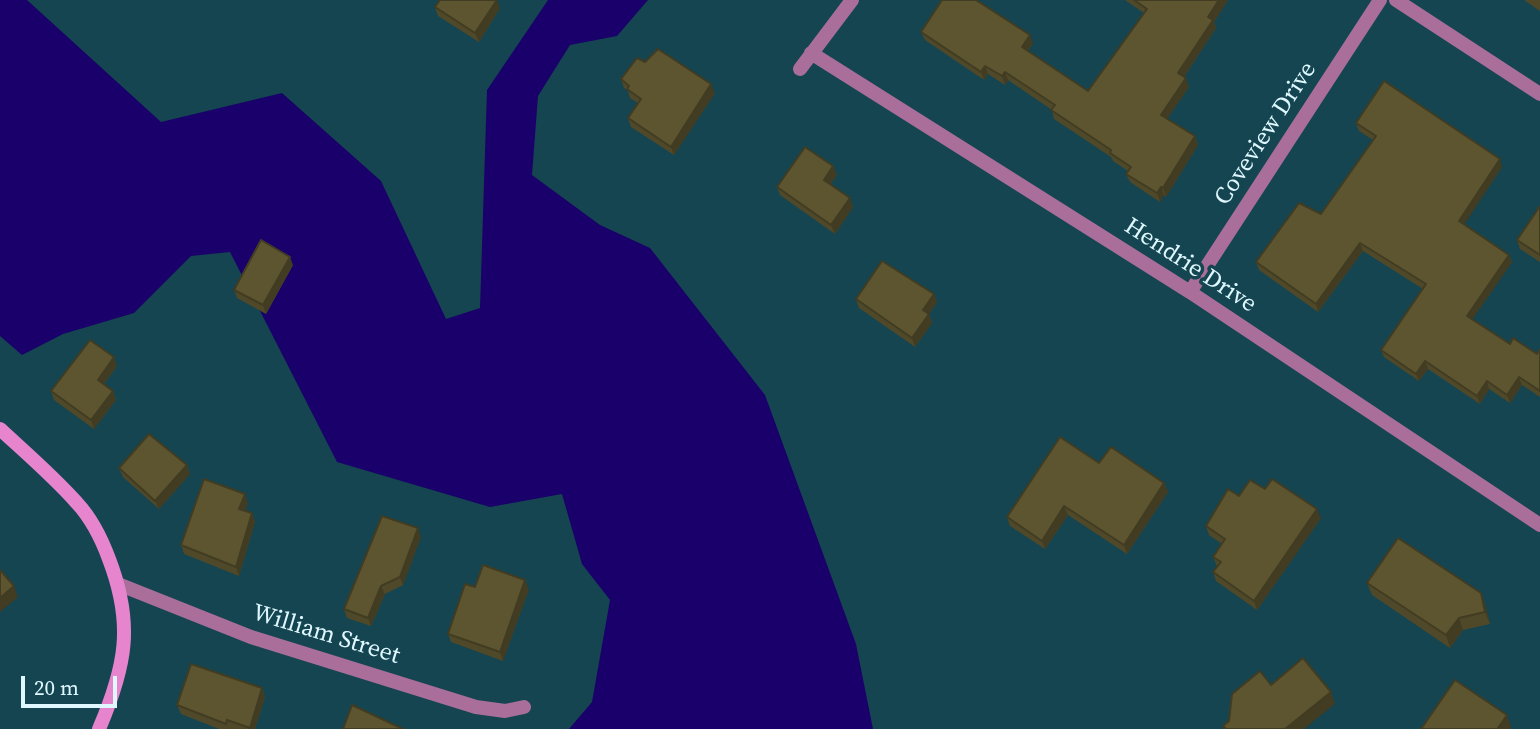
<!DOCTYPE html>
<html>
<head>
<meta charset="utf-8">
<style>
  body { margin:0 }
  #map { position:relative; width:1540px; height:729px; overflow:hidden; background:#144551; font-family:"Source Serif 4",serif }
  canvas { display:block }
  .scale { position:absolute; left:21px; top:676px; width:96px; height:32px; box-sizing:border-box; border:4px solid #dff7fe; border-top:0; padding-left:9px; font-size:21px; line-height:24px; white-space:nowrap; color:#dff7fe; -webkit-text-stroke:5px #144551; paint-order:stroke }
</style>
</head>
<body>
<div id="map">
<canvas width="1540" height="729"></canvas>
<div class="scale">20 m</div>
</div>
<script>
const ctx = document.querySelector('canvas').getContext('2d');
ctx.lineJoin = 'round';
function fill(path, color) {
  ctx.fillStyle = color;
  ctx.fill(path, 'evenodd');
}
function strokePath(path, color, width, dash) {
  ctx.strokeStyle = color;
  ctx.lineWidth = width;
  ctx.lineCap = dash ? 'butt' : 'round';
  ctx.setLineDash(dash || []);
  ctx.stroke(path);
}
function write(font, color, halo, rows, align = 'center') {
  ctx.font = font + ' "Source Serif 4",serif';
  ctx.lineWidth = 7;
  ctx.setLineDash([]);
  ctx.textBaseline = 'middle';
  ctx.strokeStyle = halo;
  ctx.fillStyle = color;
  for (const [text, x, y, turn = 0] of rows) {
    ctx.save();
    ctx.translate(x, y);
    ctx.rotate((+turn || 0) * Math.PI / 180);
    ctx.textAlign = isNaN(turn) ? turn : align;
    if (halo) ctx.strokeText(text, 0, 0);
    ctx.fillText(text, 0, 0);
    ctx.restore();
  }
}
const water = new Path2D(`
  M0,0h27l134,122 121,-29 99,88 65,138 34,-11 7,-218 61,-90h100l-31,36 -47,9 -32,51 -6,79 68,50 50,23 115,147 91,249 17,85h-304l23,-27 18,-102 -28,-36 -20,-70 -72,13 -153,-45 -107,-210 -39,4 -57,57 -71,21 -41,21 -22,-19z`);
const street = new Path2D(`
  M1396,0l144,94
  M811,53l379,239 350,233
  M800,69l52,-69
  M1190,292l190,-292
  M118,584l133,53 225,70 29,4 19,-4`);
const secondary = new Path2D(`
  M0,429c26,24 54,48 77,74 14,15 25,37 32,56 25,65 17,107 -10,170`);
const wall = new Path2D(`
  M1125,0h103l-14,22 2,6 -32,49 5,10 -22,32 28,17 3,9 -32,52 -2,-2 -4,7 -30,-20 -4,-8 2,-3 -15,-10 -2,-4 -57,-38 -2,-9 -44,-30 -3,5 -17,-11 -4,6 -59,-40 -4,-8 59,-30 53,41 -5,8 60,40 56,-78z
  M1524,0h16v11z
  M435,7l65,1 -21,34 -41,-26z
  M645,62l70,31 -41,62 -43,-28 -3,-9 10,-15 -8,-5 -2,-7 -4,-3 -3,-9z
  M1356,123l146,44 -38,57 45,31 3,7 -40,57 38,25 27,10 3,-5v48l-18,-12 -12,18 -21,-14 -9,15 -52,-35 -9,12 -35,-24 -3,-7 42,-61 -60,-38 -45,61 -59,-42 -3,-8 65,-48 52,-74 -14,-9z
  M833,166l4,9 -7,10 23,22 -18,27 -55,-39 -3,-8z
  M1540,206v56l-20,-13 -3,-9z
  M293,265l-27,49 -29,-16 -3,-8z
  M934,294l3,8 -8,12 3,9 -17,24 -56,-39 -3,-9z
  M117,366l-13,18 9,7 3,9 -22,29 -40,-29 -3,-9z
  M1099,463l65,20 4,9 -41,62 -59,-39 -23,34 -35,-23 -3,-9z
  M187,465l3,9 -31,35 -36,-32 -4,-9z
  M1265,489l56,29 -64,92 -41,-29 -3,-9 4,-6 -4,-9 9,-13 -13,-9 -3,-9 33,-30z
  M248,503l-3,8 7,2 3,9 -16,54 -55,-22 -3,-9z
  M421,537l-18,48 -18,9 -14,32 -24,-8 -3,-9z
  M1367,583l114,10 4,12 5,19 -27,6 -13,18 -78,-53z
  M475,587l54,2 -26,72 -52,-19 -3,-8z
  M262,688l3,9 -10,32h-36l-38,-15 -4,-9z`);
const shadedWall = new Path2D(`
  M497,0l3,8 -21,34 -4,-9z
  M1219,0h9l-14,22 2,6 -35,53 -3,-8 30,-56z
  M1030,35l3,8 -8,12 -3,-8z
  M985,66l3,8 -4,6 -3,-8z
  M1005,72l3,8 -3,5 -3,-9z
  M1186,78l3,9 -25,36 -3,-8z
  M711,84l4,9 -41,62 -3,-8z
  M1195,136l3,9 -32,52 -3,-9z
  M1500,159l2,8 -40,61 -3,-7z
  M833,166l4,9 -10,14 -3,-9z
  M1161,187l3,8 -4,7 -3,-9z
  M850,198l3,9 -18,27 -4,-9z
  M1360,243l3,8 -45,61 -2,-8z
  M1509,255l3,7 -42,61 -3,-7z
  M290,257l3,8 -27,49 -3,-9z
  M934,294l3,8 -8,12 3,9 -17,24 -3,-9 11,-28z
  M114,357l3,9 -16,22 -3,-8z
  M1425,361l3,8 -9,12 -3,-7z
  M1519,377l3,8 -12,18 -3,-8z
  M1487,381l2,8 -9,15 -3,-8z
  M113,391l3,9 -22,29 -3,-9z
  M187,465l3,9 -31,35 -4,-8z
  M1164,483l4,9 -41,62 -3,-9z
  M245,494l3,9 -5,14 -4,-8z
  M1064,506l4,9 -23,34 -3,-8z
  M1317,509l4,9 -64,92 -3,-9z
  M252,513l3,9 -16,54 -3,-9z
  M418,528l3,9 -18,48 -3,-8z
  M525,580l4,9 -26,72 -3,-9z
  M14,586l4,11 -18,15v-14z
  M381,586l4,8 -14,32 -3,-8z
  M1481,593l4,12 5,19 -5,-12z
  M1459,618l4,12 -13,18 -4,-13z
  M262,688l3,9 -10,32h-5z
  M1331,692l4,12 -31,25h-19z
  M1507,715l4,12 -1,2h-12z`);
const building = new Path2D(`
  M440,0h57l-22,33 -40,-26z
  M942,0h34l54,35 -8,12 66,44 59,-82 -13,-9h85l-11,17 5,3 -35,53 8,5 -25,37 34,21 -32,52 -2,-1 -4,6 -31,-19 5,-7 -21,-14 1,-3 -60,-40 4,-5 -50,-33 -3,4 -17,-10 -4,6 -60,-40z
  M658,49l53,35 -40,63 -43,-29 13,-19 -14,-10 2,-3 -8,-7 16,-21 8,4z
  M1384,81l116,78 -41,62 50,34 -42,61 43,28 3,-6 24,16 3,-5v42l-21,-14 -12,18 -20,-14 -10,15 -52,-35 -9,13 -35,-24 45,-66 -66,-41 -44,61 -60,-42 43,-59 22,11 55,-78 -20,-13z
  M805,147l28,19 -9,14 26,18 -19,27 -54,-38z
  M1540,206v49l-23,-15z
  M261,240l29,17 -27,48 -29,-15z
  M882,261l52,33 -11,16 6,4 -17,24 -56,-39z
  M90,340l24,17 -16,23 15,11 -22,29 -40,-29z
  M149,434l38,31 -32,36 -36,-33z
  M1060,437l39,26 12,-16 53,36 -40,62 -60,-39 -22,35 -35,-24z
  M204,479l41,15 -6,15 13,4 -16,54 -55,-22z
  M1272,479l45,30 -63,92 -41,-29 8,-10 -8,-5 12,-18 -19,-13 22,-37 11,7 11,-16 15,9z
  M382,516l36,12 -18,49 -19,9 -13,32 -24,-9z
  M1398,538l83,55 4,19 -26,6 -13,17 -79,-52z
  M483,565l42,15 -25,72 -52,-18 17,-50 10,3z
  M0,570l14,16 -14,12z
  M1303,658l28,34 -46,37h-59l-3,-3 6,-5 3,-27 28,-23 11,14z
  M191,664l71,24 -12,40 -23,-8 -1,4 -49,-19z
  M1455,680l52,35 -9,13 1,1h-78z
  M352,705l51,24h-60z`);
const streetNames = [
  ["Coveview Drive",1266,134,-57],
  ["Hendrie Drive",1190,266,33],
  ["William Street",326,635,17]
];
fill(water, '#1a006a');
strokePath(street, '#aa6e9a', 14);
strokePath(secondary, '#e685ce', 14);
fill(wall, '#504929');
fill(shadedWall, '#413c22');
fill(building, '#5d5530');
strokePath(building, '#413c22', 2);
write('24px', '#dff7fe', '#144551', streetNames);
</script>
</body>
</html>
